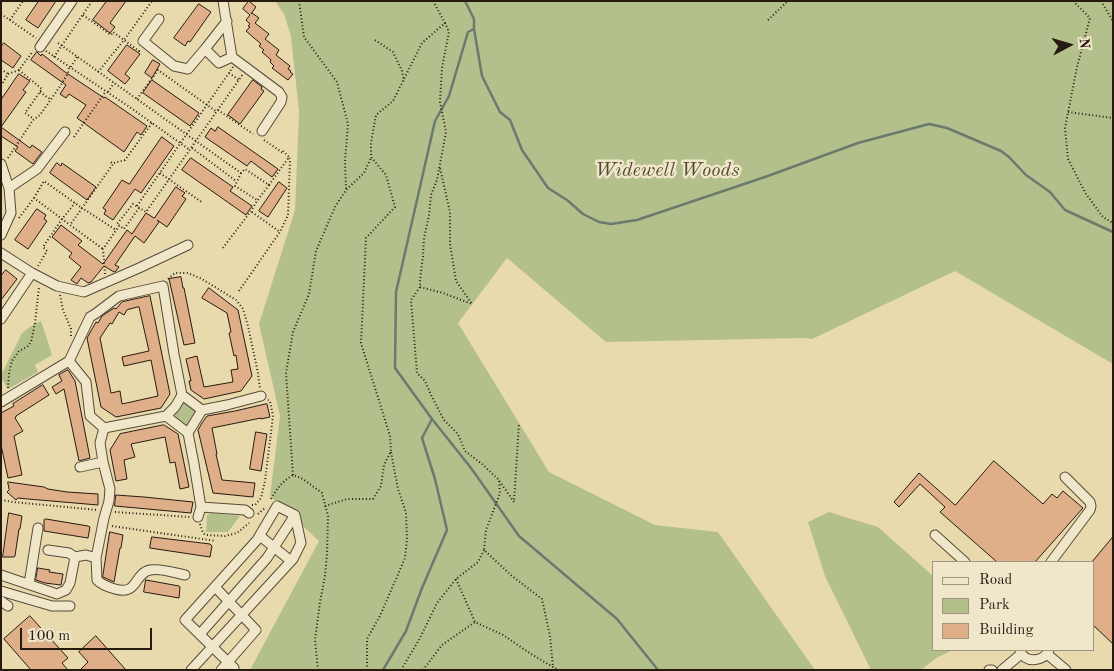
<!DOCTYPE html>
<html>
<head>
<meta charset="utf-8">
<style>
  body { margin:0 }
  #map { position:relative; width:1114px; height:671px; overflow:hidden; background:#e8daad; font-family:"Old Standard TT",serif }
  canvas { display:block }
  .frame { position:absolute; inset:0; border:2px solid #271a11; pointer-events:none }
  .legend { position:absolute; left:932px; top:561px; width:162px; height:90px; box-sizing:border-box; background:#f0e7ca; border:1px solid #a09580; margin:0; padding:6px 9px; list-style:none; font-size:15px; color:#271a11 }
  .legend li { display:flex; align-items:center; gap:10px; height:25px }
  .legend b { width:25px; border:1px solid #a09580 }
  .north { position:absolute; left:1044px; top:20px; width:50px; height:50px; -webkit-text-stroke:4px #f0e7ca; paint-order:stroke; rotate:84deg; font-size:14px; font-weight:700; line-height:20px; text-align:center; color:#271a11 }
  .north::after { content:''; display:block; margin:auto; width:18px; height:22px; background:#271a11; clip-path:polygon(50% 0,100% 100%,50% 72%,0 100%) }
  .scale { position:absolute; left:20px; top:628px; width:132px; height:22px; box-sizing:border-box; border:2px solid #271a11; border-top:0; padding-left:6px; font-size:15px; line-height:18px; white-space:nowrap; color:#271a11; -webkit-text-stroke:4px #f0e7ca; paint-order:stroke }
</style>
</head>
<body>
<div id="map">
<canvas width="1114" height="671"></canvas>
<div class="frame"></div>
<ul class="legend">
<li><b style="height:6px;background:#f0e7ca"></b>Road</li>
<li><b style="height:14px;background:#b4c08b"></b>Park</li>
<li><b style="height:14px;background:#dfaf8a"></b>Building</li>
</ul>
<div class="north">N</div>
<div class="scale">100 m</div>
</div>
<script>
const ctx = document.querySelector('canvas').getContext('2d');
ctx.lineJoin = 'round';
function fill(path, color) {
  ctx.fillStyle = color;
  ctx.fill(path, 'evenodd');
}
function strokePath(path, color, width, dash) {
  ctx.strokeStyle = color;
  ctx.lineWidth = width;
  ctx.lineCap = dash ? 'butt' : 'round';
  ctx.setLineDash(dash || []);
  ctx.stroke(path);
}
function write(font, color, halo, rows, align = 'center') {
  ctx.font = font + ' "Old Standard TT",serif';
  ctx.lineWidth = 5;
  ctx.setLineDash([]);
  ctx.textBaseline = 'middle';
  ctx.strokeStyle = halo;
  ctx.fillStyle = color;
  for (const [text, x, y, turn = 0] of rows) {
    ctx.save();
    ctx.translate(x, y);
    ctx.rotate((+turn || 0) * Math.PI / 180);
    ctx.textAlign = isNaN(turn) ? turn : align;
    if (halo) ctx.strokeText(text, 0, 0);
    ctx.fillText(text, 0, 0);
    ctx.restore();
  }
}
const green = new Path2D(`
  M275,1h838v363l-158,-93 -143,68 -8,-1 -198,4 -99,-84 -49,65 91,149 106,53 63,7 97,138h-565l69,-129 -49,-45 10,-80 -21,-92 36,-114 4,-98 -8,-76 -7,-22z
  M41,321l11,34 -17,10 3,7 -30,17 -7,-12v-2l21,-42 13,-10z
  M183,401l14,8 -11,18 -13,-9z
  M829,512l49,15 55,49v74h20l-17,8 -15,12h-50l-46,-94 -17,-54z
  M211,513l29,3 -12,16h-22l1,-17z`);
const stream = new Path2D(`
  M465,1l9,18v10l8,47 18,36 10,8 12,30 26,38 19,12 16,14 16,8 12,2 26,-4 128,-43 93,-34 71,-19 18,4 54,23 8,6 17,18 24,17 15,18 48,22
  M474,29l-6,3 -19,64 -14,25 -39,171 -1,76 37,51 39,49 48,68 98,83 41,51
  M383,670l23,-39 16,-43 25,-58 -12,-51 -13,-41 10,-19`);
const building = new Path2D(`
  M39,1h17l-18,27 -12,-8z
  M107,1h19l-16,22 5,4 -5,6 -17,-13z
  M249,1l7,6 -5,7 1,-1 7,5 -4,5 14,11 -4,5 14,11 -3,5 14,11 -2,3 3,2 -1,1 3,2 -5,6 -16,-12 2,-2 -4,-4 1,-2 -9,-8 2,-2 -5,-4 2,-2 -15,-13 4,-4 -2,-1 2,-2 -4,-4 4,-5 -7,-6z
  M199,4l12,8 -21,30 -2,-1 -3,5 -11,-8z
  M4,43l17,13 -8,12 -12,-8v-13z
  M127,45l13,9 -15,20 5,4 -5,6 -17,-13z
  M37,52l4,4 1,-2 23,18 39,26 1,-1 42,29 -6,9 -4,-3 -13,20 -47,-34 9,-13 -17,-11 -3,4 -6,-4 6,-9 -35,-25z
  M153,60l7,4 -8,14 -7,-5z
  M19,74l11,7 -7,9 3,2 -25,35v-27z
  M152,80l47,33 -9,13 -47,-33z
  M253,80l9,7 -1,2 3,2 -24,33 -12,-9z
  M1,127l29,21 2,-3 10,7 -9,12 -18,-13 3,-4 -17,-11z
  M218,127l60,42 -6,8 -21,-16 -4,5 -42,-29 6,-9 4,3z
  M162,137l12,9 -33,47 -6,-4 -22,31 -9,-6 2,-4 -3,-2 19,-28 7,4z
  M191,158l42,29 -3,4 22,15 -6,9 -64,-45z
  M57,163l4,3 1,-3 34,24 -9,13 -37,-27z
  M279,182l8,6 -19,29 -9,-6z
  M176,187l9,6 -3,3 4,3 -19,28 -10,-7 2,2 -15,21 -9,-7 -20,29 4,2 -3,4 -2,1 -10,-6 -13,16 -3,1 -7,-5 -4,6 -6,-4 10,-13 -12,-10 3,-4 -20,-16 9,-12 21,16 -4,4 25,19 24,-34 5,4 14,-21 8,5z
  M37,209l9,6 -2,4 3,2 -19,28 -13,-9z
  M6,270l11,9 -16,21v-24z
  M181,277l2,11h1l11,55 -11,2 -15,-66z
  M209,288l29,22 14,66 -11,15 -37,8 -13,-9 -2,-9h2l-5,-22 11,-3 7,31 29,-5 -2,-12 7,-1 -2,-14 -2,1 -5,-23 2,-1 -4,-19 -25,-15z
  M150,296l20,98 -9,14 -45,9 -15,-10 -14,-69 9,-16 2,1 4,-7 12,-8 2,1 6,-7zM139,307l10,44 -27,6 2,9 27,-6 7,36 -36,8 -2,-13 -9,2 -11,-55 10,-15 2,1 7,-12 5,3 3,-5z
  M68,370l7,11 15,77 -11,3 -15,-72 -8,5 -4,-7 10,-6 -3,-6z
  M43,385l6,10 -33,21v1l-1,1 8,13 -9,5 8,39 -14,3 -7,-33v-32l13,-7 -1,-2z
  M267,404l3,13 -9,2v-1l-49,10 5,26h-1l6,26 33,3 -2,14 -40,-4 -15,-63 4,-7 5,-7 28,-5z
  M164,425l14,9 11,53 -9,2 -5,-27 -5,1 -5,-26 -34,7 4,13 -11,3 3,19 -11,2 -6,-31 10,-16z
  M256,432l11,2 -6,37 -11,-2z
  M994,461l49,43 9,-10 5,4 6,-7 20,17 -48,54h-38l-57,-50 5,-5 -25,-23 -21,23 -5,-5 25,-29 36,32z
  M8,482l36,5 4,2 19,3 31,2v11l-70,-6 -10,-1 -2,2 -9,-8 2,-2z
  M116,495l28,2 49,5 -2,11 -76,-7z
  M9,513l13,3 -2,13h-1l-4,27 -1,1h-11z
  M46,519l42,7 2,1 -2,11 -44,-7v-11z
  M110,532l13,3 -2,13h-1l-6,34 -11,-5z
  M152,537l58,7 2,2 -2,11 -60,-9z
  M1113,537v107l-20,-19v-64z
  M38,568l12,2 -1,2 14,2 -2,11 -16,-2 -9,-3z
  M146,580l33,6 1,1 -1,11 -35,-6z
  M30,616l38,42 -6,5 6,7h-37l-27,-31z
  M96,636l30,34h-46l8,-8 -9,-10z`);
const path = new Path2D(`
  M299,1l5,36 33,45 11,42 -3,37 1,28
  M433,1l12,22
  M1073,1l17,17 -13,49 -12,61 3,31 18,35 17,23 10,6
  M1101,1l12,20
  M1,14l35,24
  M83,15l28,20 2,-3 26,19 1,-3
  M10,20l13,-19
  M768,20l20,-19
  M375,40l18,12 9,19 2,10
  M58,43l183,130 4,-4 24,16 -12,16 -6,10 -29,38
  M46,51l82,55 62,44
  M54,57l38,-56
  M71,67l6,-10
  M1,69l7,5
  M19,70l23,19 -17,24 9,6
  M98,72l26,-32 28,-39
  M229,73l10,7
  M1,86l7,-12 11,-4 14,-19
  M40,92l10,7
  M108,92l6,-9
  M137,99l21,-29 59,42
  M218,110l35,24
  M1068,112l45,6
  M74,137l32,-46
  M264,140l19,13
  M192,148l44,33
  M8,158l25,-38 7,-5 21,-30 7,-12 1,-5
  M111,162l2,2 -31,44 34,22
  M114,163l11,-3 27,-37
  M160,173l43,30
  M241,173l-6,13 22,14
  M269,185l20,-28 -6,-6
  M34,198l10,-17 38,27 -12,17 33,24
  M137,206l96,-139
  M139,208l-15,21 -7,-5 16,-20 13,8 97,-138
  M252,212l28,20
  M19,218l15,-20 36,27
  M38,266l9,-15 -4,-4 19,-28 13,-16
  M105,274l-2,-25 16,-23
  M168,279l7,-6h13l14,6 34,21 7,9 5,17 10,47 2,16
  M420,287l23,6 29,11 -16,-23 -6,-37v-32l-10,-44
  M239,291l41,-59 8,-17 2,-55 -1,-3
  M60,295l3,15 8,19v7
  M8,388l1,-15 3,-12 7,-10 8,-4 4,-5 4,-19 4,-36
  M293,475l-7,-102 7,-41 16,-38 7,-43 19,-44 11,-17 18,-17 7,-15
  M499,481l1,12 -14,37 -2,20 28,26 30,23 8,37 3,31
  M271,499c6,-11 12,-18 22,-24l10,4 19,14 6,23 -1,38 -2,22 -5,26 -5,38 3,30
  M1,500l12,2 85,8
  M252,505h3l6,-7 4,-17 8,-65 -3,-15 -2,-1
  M325,506l22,-7h26l8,-13 3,-21 7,-14 -1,-15 -29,-93 5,-105 29,-31 -9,-32 -15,-18v-14l5,-28 17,-14 29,-58 23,-20 4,9 -7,36 -2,34 6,30 -9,48 -6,15 -2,21 -5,22 -1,18 -3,24v7l-9,13 6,73 8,8 7,16 12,23 14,14 7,17 17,13 16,15 16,23 5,-79
  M115,512l75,5
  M258,514l8,-7
  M200,524l3,9 3,2 19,1 12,-3 12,-10
  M112,526l104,15
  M456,579l19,43 28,13 28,19 27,16
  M367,670v-31l13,-23 25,-58 2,-19 -1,-26 -8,-24 -7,-37
  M401,670l18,-30 18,-37 19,-24 22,-17 6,-12
  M423,670l19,-25 33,-23`);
const minor = new Path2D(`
  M223,1l9,56 -13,6 -14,-14 22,-28
  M159,19l-16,22 31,25 14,3 17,-20
  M40,47l32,-46
  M232,57l47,35 3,5 -1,5 -19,29
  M1,164l8,24 2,25 -10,22
  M9,188l28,-19 28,-37
  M1,253l31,20 25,13 27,6 55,-24 49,-23
  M1,319l31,-46
  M1,402l68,-41
  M166,416l22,17 6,31 7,43 -3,10
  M104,428l-14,-12 -4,-34 -17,-21 21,-44 5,-3 24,-18 44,-10 11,68 8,41 20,15 25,-5 34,-9
  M104,428l-4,15 3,19 7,27 -1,12 -5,17 -8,40 1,22c5,5 11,7 18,9 23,7 19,-16 35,-19 11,-2 25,3 35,5
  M104,428l62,-12 9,-9 7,-12
  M188,433l14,-23
  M80,467l23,-5
  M201,507l44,3 4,3
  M935,535l30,27
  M260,536l31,25
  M48,550l21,3 6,4 11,-2 10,3
  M1051,562l39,-52 1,-4 -1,-4 -25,-25
  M1,575l56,19 9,-4 4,-7 5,-26
  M29,584l9,-56
  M215,587l41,43 -35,40
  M1,591l51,15h18
  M1,601l7,5
  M200,634l67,-76 28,-43 -18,-9 -20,34 -72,80 49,48v2
  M1020,650c4,14 24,12 29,0
  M1047,654l19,16
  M191,670l102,-111 8,-16 -6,-28
  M989,670h3
  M1002,670l19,-16`);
const parkNames = [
  ["Widewell Woods",667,171]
];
fill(green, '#b4c08b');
strokePath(stream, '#6a7a6f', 2.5);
fill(building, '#dfaf8a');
strokePath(building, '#271a11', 1);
strokePath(minor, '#574a38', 11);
strokePath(path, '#271a11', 2, [1, 2.5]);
strokePath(minor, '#f0e7ca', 9);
write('italic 20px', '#514c36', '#f0e7ca', parkNames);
</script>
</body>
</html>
